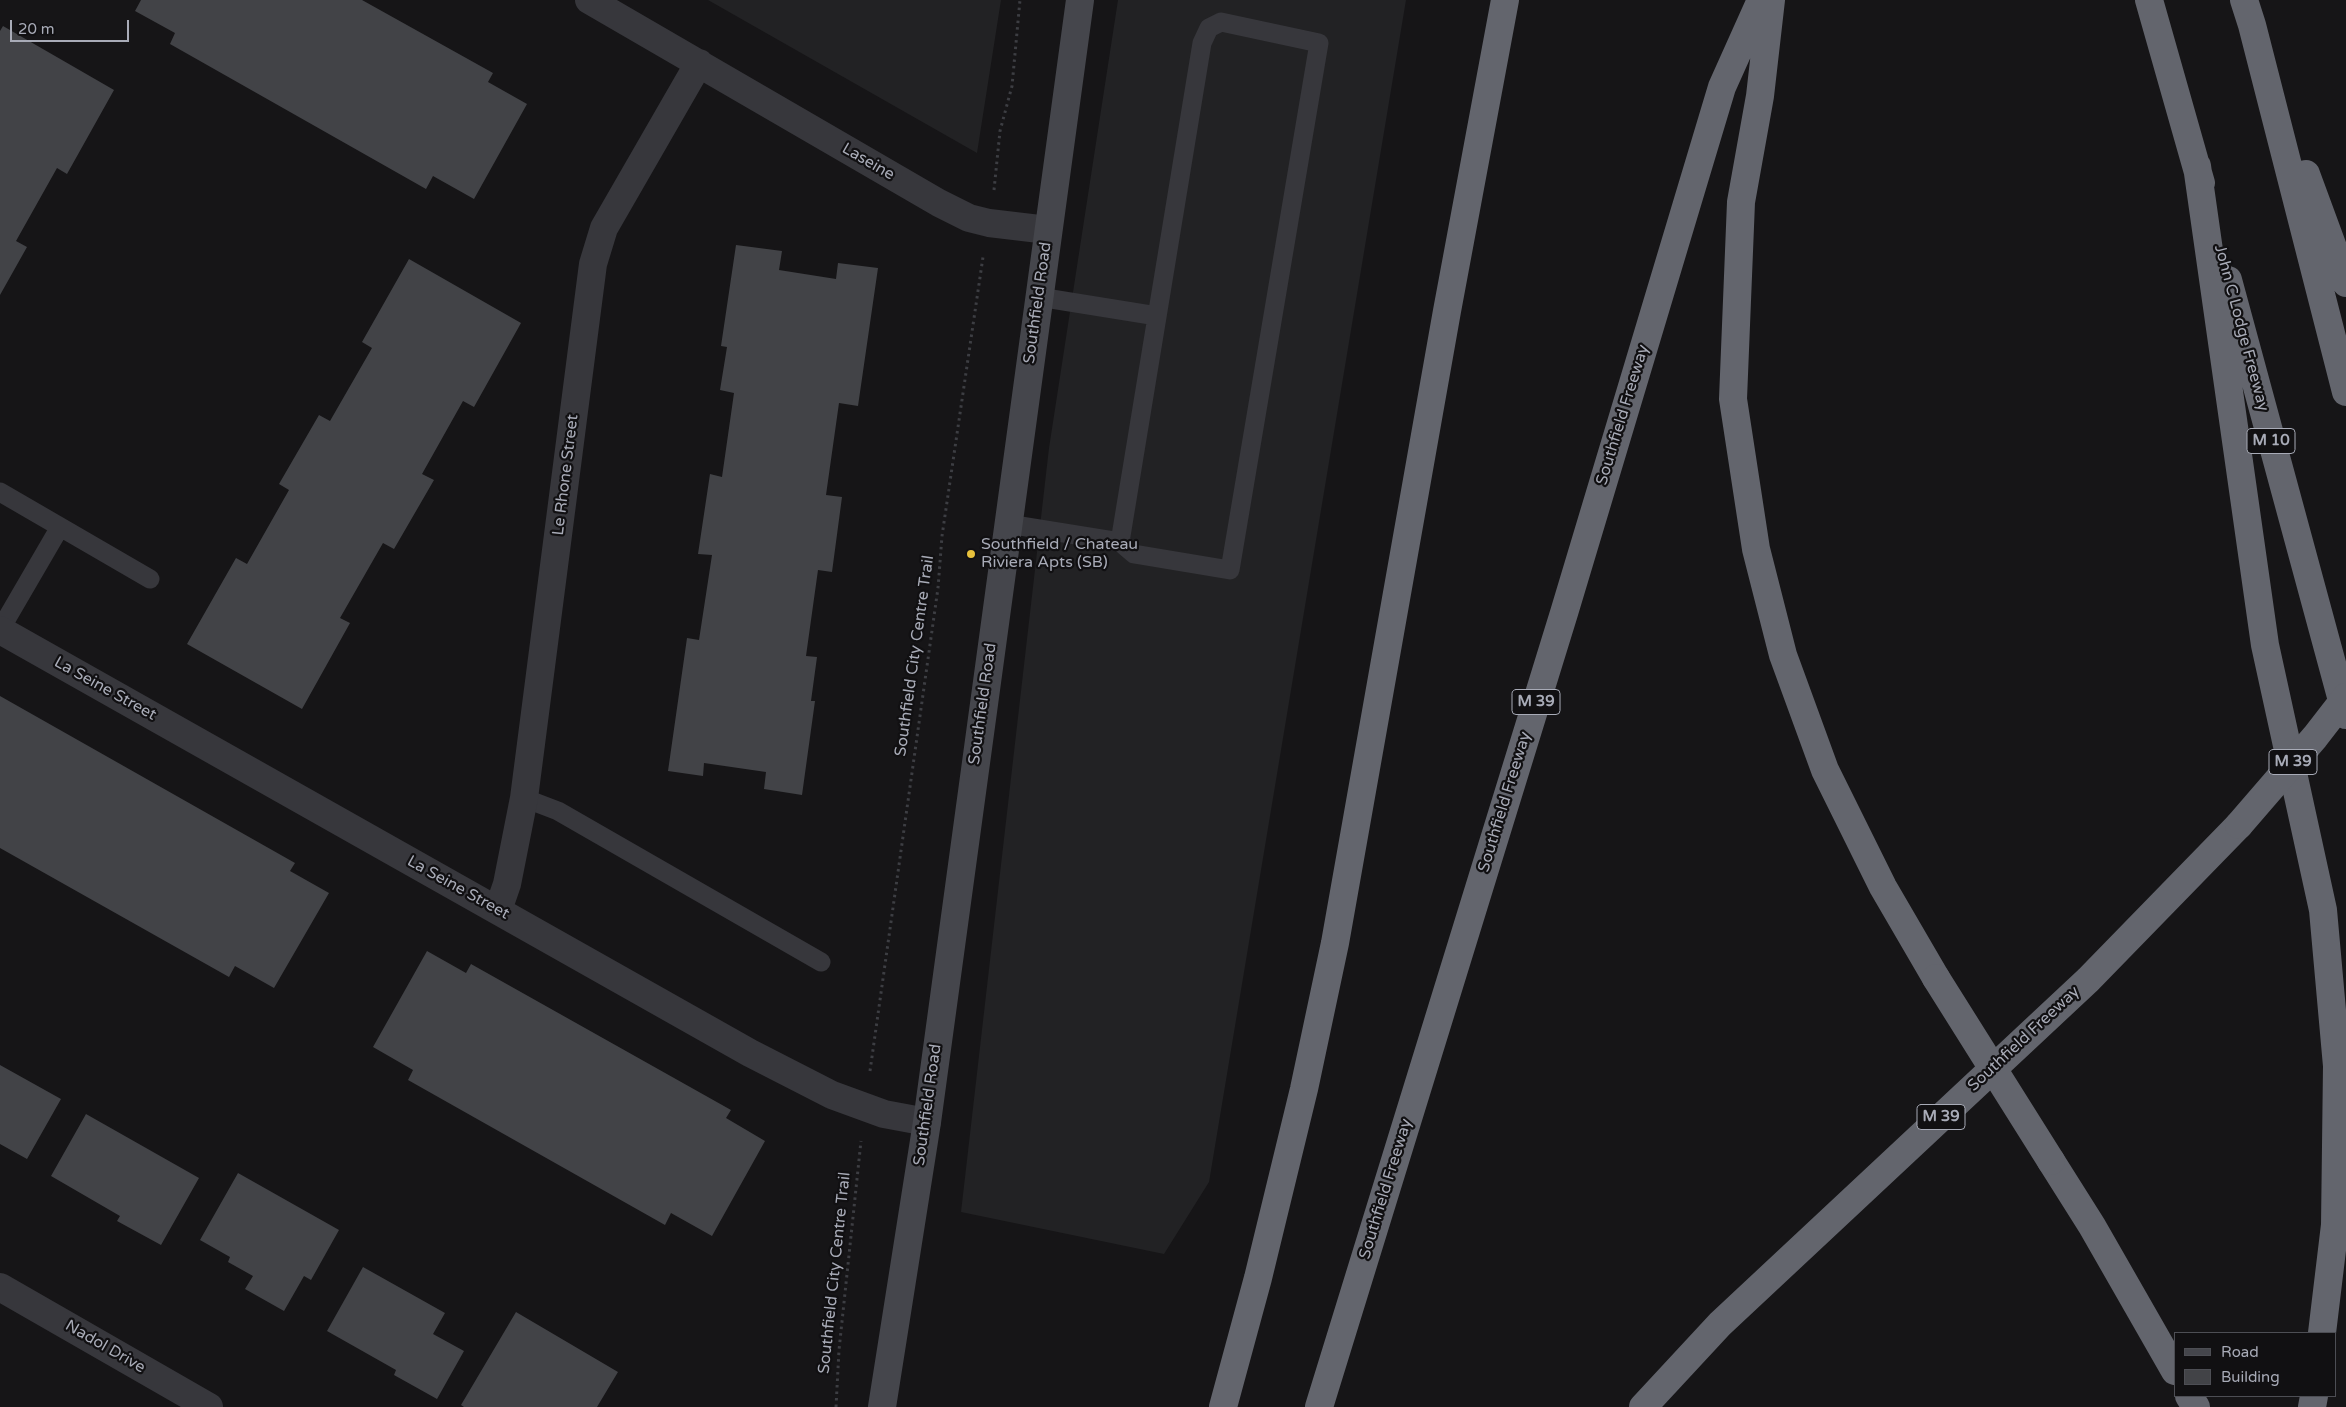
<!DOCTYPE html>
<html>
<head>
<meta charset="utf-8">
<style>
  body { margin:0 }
  #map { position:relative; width:2346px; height:1407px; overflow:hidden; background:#161517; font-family:"Varela Round",sans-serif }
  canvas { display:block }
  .legend { position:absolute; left:2174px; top:1332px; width:162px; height:65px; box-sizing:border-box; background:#111012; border:1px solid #4d4e54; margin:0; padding:6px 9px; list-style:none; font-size:15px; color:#a8abb7 }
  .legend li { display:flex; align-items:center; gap:10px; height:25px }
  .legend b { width:25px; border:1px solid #4d4e54 }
  .scale { position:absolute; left:10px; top:20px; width:119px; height:22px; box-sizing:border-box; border:2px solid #a8abb7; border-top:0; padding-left:6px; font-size:15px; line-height:18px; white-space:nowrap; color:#a8abb7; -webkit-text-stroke:4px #111012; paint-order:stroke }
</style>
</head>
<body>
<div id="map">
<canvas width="2346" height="1407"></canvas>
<ul class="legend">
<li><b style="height:6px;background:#45464c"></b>Road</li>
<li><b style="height:14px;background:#424347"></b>Building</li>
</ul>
<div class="scale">20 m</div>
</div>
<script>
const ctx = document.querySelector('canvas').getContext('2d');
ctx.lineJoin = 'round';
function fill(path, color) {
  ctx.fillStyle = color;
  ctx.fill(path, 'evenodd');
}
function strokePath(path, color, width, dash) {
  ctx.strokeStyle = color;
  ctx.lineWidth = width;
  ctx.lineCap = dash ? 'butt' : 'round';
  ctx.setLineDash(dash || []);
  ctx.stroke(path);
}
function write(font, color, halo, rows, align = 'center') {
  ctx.font = font + ' "Varela Round",sans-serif';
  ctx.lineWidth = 4.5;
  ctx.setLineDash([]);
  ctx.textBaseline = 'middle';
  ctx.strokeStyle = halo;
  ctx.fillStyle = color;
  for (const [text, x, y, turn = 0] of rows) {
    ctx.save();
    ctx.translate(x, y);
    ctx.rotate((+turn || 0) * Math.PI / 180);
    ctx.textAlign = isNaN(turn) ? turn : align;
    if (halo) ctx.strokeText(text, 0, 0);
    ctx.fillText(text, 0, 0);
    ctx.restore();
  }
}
const built = new Path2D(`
  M708,0h293l-24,153z
  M1118,0h288l-197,1182 -45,72 -203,-42 88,-764z`);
const building = new Path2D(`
  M141,0h221l131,73 -5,9 39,22 -53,95 -41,-23 -7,13 -256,-145 5,-11 -40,-22z
  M3,26l111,64 -47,84 -10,-6 -41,73 11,6 -27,48v-264z
  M736,245l46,6 -3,19 57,9 2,-16 40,5 -20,138 -19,-3 -13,92 16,2 -10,75 -14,-2 -12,86 11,1 -6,44h4l-13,94 -38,-6 2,-17 -62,-9 -1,13 -35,-5 19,-133 12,2 13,-85 -14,-1 12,-80 12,3 12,-84 -14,-3 7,-43 -6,-1z
  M409,259l112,64 -47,84 -11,-6 -41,73 12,6 -40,69 -11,-6 -43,75 10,5 -48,86 -115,-65 49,-86 11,6 42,-74 -10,-6 40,-69 11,6 42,-73 -10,-6z
  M0,696l295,167 -5,8 39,22 -55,95 -39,-22 -6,11 -229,-129z
  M427,951l39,22 5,-9 260,146 -5,8 39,23 -53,95 -41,-23 -6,12 -257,-145 5,-10 -40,-23z
  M0,1065l61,34 -34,60 -27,-15z
  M86,1114l113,64 -38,67 -44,-24 3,-5 -69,-40z
  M238,1173l101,57 -28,50 -7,-4 -20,35 -39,-22 8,-13 -25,-14 2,-5 -30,-17z
  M363,1267l82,46 -12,21 31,17 -27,48 -43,-24 2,-5 -69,-39z
  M516,1312l102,60 -21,35h-133l-3,-2z`);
const path = new Path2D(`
  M994,190l6,-59 12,-45 8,-86
  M870,1071l68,-483 4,-52 41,-279
  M836,1407l3,-57 22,-209`);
const service = new Path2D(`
  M1039,297l118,19
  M0,492l150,87
  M1008,524l112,18 82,-499 7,-15 12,-6 98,21 -89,527 -96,-16 -14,-12
  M0,630l60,-103
  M524,798l34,13 263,151`);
const minor = new Path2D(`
  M589,0l350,203 30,15 20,5 59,7
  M0,630l750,423 82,42 52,19 43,8
  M498,910l9,-26 17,-86 69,-534 11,-36 95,-165
  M0,1287l209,120`);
const secondary = new Path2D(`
  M882,1407l45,-285 153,-1122`);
const motorway = new Path2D(`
  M1771,0l-11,96 -19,106 -8,197 23,150 27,106 42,115 58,117 53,91
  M2149,0l52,183
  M2244,0l8,25 94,367
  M2197,166l68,479 58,265 14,156 -2,159 -13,108
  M2306,174l40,109
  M2228,280l118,435
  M2051,1161l41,65 83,145
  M2189,1396l7,11
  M1223,1407l35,-129 46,-189 31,-146 112,-632 58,-311
  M1319,1407l245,-794 158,-526 39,-87
  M1643,1407l77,-83 368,-344 151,-155
  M2312,1407l2,-11`);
const motorwayBridge = new Path2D(`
  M2239,825l76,-88 31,-40
  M1936,978l115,183`);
const markers = [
  [971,554,5,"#e8c13c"]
];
const shields = [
  [2271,441,48],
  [1536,702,48],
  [2293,762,48],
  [1941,1117,48]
];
const shieldNames = [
  ["M 10",2271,441],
  ["M 39",1536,702],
  ["M 39",2293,762],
  ["M 39",1941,1117]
];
const streetNames = [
  ["Laseine",868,162,30],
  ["Southfield Road",1038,303,-82],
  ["John C Lodge Freeway",2241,328,75],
  ["Southfield Freeway",1623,415,-73],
  ["Le Rhone Street",566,475,-83],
  ["Southfield City Centre Trail",915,656,-82],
  ["La Seine Street",105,689,29],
  ["Southfield Road",983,704,-82],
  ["Southfield Freeway",1505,802,-73],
  ["La Seine Street",458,888,29],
  ["Southfield Freeway",2024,1039,-43],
  ["Southfield Road",928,1105,-82],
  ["Southfield Freeway",1386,1189,-73],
  ["Southfield City Centre Trail",835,1273,-84],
  ["Nadol Drive",105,1347,30]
];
const poiNames = [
  ["Southfield / Chateau",981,545],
  ["Riviera Apts (SB)",981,563]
];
fill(built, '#222224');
fill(building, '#424347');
strokePath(path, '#3d3e43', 3, [2.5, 4]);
strokePath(service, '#37373c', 19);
strokePath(minor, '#37373c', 28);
strokePath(secondary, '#45464c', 28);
strokePath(motorway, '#63656d', 28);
strokePath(motorwayBridge, '#63656d', 28);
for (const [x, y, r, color] of markers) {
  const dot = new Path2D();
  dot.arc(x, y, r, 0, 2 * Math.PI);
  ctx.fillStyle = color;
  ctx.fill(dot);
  strokePath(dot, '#111012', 2);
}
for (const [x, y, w] of shields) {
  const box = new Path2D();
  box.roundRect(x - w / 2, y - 12.5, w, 25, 4);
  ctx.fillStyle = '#111012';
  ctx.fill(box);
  strokePath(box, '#a8abb7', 1);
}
write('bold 15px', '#a8abb7', null, shieldNames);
write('16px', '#a8abb7', '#111012', streetNames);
write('16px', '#a8abb7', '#111012', poiNames, 'left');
</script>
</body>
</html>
